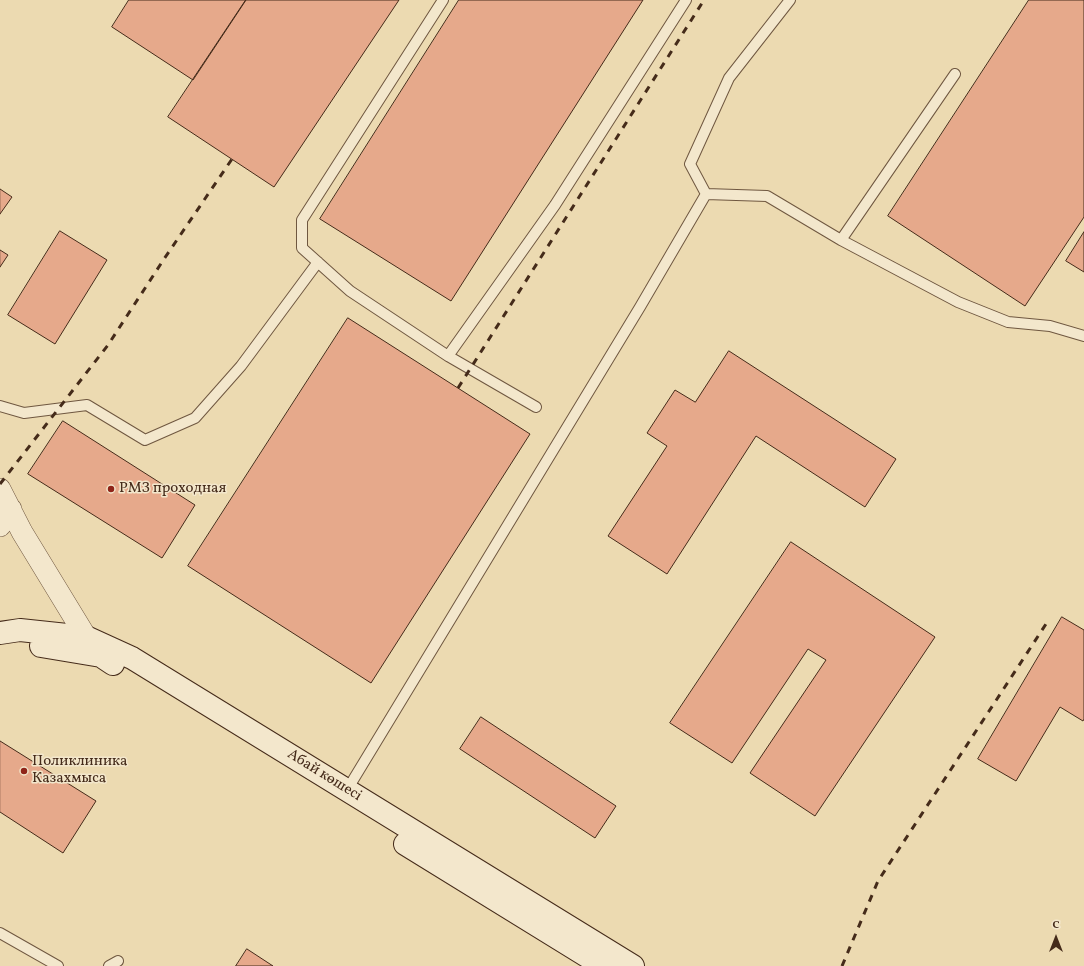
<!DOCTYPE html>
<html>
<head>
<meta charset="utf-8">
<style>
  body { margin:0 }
  #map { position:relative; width:1084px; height:966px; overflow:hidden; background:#ecdab1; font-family:Vollkorn,serif }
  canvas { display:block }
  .north { position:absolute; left:1036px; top:918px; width:40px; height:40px; -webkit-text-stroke:3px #f3e7cc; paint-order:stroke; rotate:0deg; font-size:11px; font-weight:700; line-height:16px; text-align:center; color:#452b1a }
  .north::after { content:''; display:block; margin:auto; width:14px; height:18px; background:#452b1a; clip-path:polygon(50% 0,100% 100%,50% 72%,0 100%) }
</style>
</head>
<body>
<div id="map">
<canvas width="1084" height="966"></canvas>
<div class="north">С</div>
</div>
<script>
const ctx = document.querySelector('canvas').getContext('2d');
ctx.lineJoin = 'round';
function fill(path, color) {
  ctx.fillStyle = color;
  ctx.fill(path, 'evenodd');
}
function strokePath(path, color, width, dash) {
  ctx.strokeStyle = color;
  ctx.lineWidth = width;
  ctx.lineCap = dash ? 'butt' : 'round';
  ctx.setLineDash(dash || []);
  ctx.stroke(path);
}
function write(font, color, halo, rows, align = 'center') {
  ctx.font = font + ' Vollkorn,serif';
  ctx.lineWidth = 3;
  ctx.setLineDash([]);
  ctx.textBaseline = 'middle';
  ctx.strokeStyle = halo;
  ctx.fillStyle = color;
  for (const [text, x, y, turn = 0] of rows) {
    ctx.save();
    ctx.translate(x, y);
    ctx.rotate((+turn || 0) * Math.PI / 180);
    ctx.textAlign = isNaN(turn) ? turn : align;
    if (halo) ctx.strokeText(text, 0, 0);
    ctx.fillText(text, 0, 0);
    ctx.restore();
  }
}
const building = new Path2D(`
  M129,0h117l-53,80 -81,-53z
  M246,0h153l-125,187 -106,-70z
  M459,0h184l-192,301 -131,-82z
  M1029,0h55v217l-59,89 -137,-90z
  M0,189l12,8 -12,17z
  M60,231l47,29 -52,84 -47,-29z
  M1084,232v40l-18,-11z
  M0,250l8,5 -8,12z
  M348,318l182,116 -159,249 -183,-117z
  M729,351l167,108 -31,48 -109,-71 -89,138 -59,-38 59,-90 -20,-13 28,-43 20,12z
  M63,421l132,84 -33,53 -134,-84z
  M791,542l144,95 -120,179 -65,-43 76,-113 -18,-11 -76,114 -62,-40z
  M1062,617l22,13v89l-1,2 -23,-14 -44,74 -38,-22z
  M481,717l135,89 -21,32 -135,-89z
  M0,741l96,60 -33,52 -63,-41z
  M247,949l26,17h-37z`);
const lane = new Path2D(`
  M443,0l-141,220v28l48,43 98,65
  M706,194l-16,-30 39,-86 61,-78
  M841,240l117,62 50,20 42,4 34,10
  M0,406l24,7 63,-8 58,35 50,-22 46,-52 77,-104
  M536,407l-88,-51 107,-151 131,-205
  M347,790l293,-483 66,-113 61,2 74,44 114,-166
  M0,933l58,33
  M109,966l9,-5`);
const street = new Path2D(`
  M0,489l22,43 64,105
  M0,526l11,-17`);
const secondary = new Path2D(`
  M0,633l20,-3 66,7 46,21 501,308
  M41,646l60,10 12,8
  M405,844l198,122`);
const rail = new Path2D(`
  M458,388l246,-388
  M0,484l108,-139 56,-86 68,-100
  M842,966l36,-85 168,-257`);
const markers = [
  [111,489,4,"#8f2418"],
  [24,771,4,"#8f2418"]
];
const poiNames = [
  ["РМЗ проходная",119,489],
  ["Поликлиника",32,762],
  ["Казахмыса",32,779]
];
const streetNames = [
  ["Абай көшесі",324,776,32]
];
fill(building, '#e6a98b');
strokePath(building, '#452b1a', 1);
strokePath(lane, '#6f5740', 12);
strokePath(street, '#6f5740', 22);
strokePath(secondary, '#452b1a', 24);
strokePath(lane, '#f3e7cc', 10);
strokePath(street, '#f3e7cc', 21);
strokePath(secondary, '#f3e7cc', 22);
strokePath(rail, '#452b1a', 3, [7, 7]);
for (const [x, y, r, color] of markers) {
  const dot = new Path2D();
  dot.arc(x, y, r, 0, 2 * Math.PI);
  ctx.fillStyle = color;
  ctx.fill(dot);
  strokePath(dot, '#f3e7cc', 1.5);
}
write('15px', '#452b1a', '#f3e7cc', poiNames, 'left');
write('15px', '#452b1a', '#f3e7cc', streetNames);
</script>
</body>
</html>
